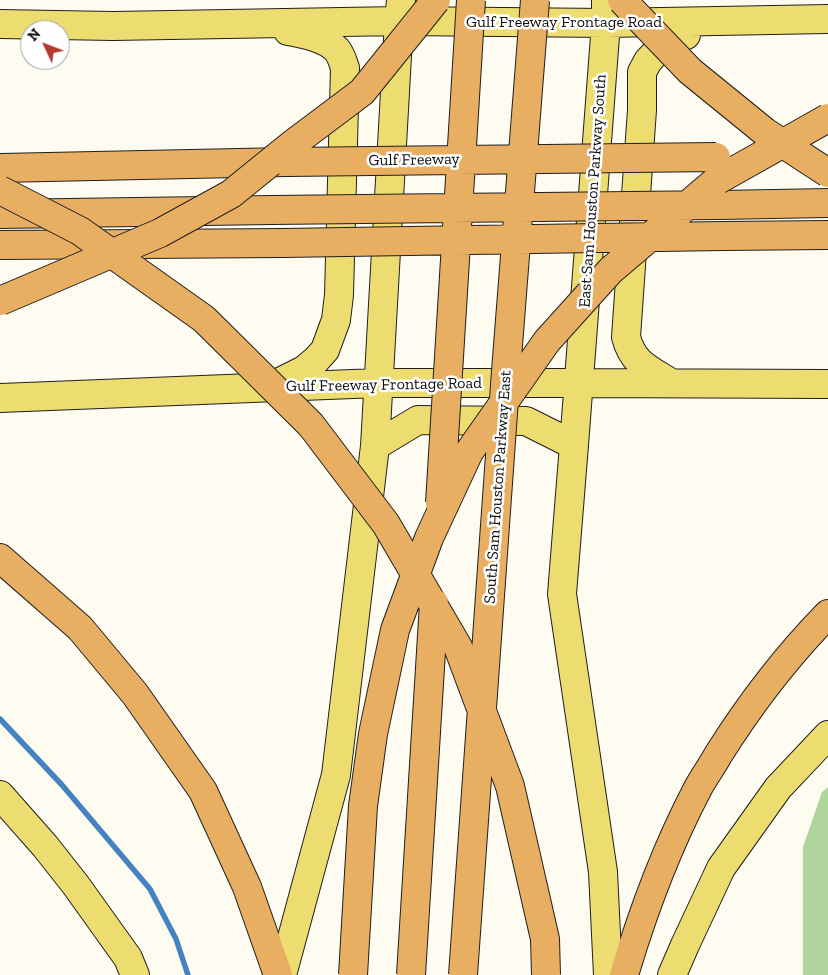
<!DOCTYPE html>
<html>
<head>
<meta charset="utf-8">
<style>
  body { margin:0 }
  #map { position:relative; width:828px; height:975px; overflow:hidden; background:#fefcf0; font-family:"Zilla Slab",serif }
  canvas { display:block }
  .north { position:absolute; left:20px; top:20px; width:50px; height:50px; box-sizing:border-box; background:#fff; border:1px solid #9f9f9f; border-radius:50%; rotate:313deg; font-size:14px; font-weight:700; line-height:20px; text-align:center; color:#0e0e0e }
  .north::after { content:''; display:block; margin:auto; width:18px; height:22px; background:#b23a31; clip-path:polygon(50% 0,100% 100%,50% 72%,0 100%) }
</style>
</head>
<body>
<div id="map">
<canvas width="828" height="975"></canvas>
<div class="north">N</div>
</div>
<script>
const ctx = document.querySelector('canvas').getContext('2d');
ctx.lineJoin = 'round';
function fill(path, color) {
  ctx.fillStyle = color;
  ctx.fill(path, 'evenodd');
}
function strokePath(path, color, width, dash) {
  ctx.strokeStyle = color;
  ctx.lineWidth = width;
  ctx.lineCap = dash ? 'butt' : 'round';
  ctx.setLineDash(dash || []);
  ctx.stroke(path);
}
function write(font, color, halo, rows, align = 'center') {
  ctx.font = font + ' "Zilla Slab",serif';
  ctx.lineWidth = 5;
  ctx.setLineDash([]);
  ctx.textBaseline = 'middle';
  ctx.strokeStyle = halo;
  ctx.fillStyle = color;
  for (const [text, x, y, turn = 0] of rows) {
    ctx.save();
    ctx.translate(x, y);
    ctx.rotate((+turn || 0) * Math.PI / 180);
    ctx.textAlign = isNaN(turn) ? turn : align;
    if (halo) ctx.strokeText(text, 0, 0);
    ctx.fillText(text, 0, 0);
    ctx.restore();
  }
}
const forest = new Path2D(`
  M828,787v188h-25v-128l19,-55z`);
const stream = new Path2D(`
  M0,719l62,66 88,104 26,50 12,36`);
const major = new Path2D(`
  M606,0v23l-32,422 -12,149 41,278 5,103
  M0,24l113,2 286,-5 207,2 222,-4
  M671,383c-22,-14 -38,-19 -45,-46l16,-227v-38l6,-11 14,-15 24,-11
  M276,384l28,-14 12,-10 9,-10 11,-30 3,-25 6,-227c-2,-6 -4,-13 -8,-18 -11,-12 -33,-16 -49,-19
  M0,398l378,-15h201l249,1
  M375,446l43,-26 108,1 48,24
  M0,795l45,51 30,38 53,74 7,17
  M282,975l54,-200 39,-329 24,-425 2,-21
  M672,975l13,-30 36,-77 57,-80 50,-53`);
const highway = new Path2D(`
  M0,168l286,-6
  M719,205l109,-2
  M0,214l272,-4
  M723,236l105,-1
  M0,245l283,-2
  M0,558l80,70 55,66 68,97 44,96 31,88
  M624,975c19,-64 43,-128 74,-187 6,-11 14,-22 20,-33 32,-51 68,-98 110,-141`);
const highwayBridge = new Path2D(`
  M622,0l68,71 75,61 63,41
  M287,162l429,-5
  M0,190l80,41 124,88 107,106 75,99 72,123 52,139 35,153 1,36
  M272,210l447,-5
  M283,243l440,-7
  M0,301l160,-68 71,-39 63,-51 68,-51 74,-92
  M440,503l31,-503
  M353,975l10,-169 10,-72 22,-104 34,-92 40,-86 78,-111 64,-71 105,-89 112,-63
  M411,975l23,-372
  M463,975l43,-604 29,-371`);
const streetNames = [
  ["Gulf Freeway Frontage Road",564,22],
  ["Gulf Freeway",414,160,-1],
  ["East Sam Houston Parkway South",593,191,-86],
  ["Gulf Freeway Frontage Road",384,385,-1],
  ["South Sam Houston Parkway East",498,487,-86]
];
fill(forest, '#afd59c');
strokePath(stream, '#4582c2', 5.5);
strokePath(major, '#1f1f1f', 30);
strokePath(highway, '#1f1f1f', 30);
strokePath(major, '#eddd70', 28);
strokePath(highway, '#e8af63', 28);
strokePath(highwayBridge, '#1f1f1f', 30, []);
strokePath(highwayBridge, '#e8af63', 28);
write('16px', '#0e0e0e', '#fff', streetNames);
</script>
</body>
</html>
